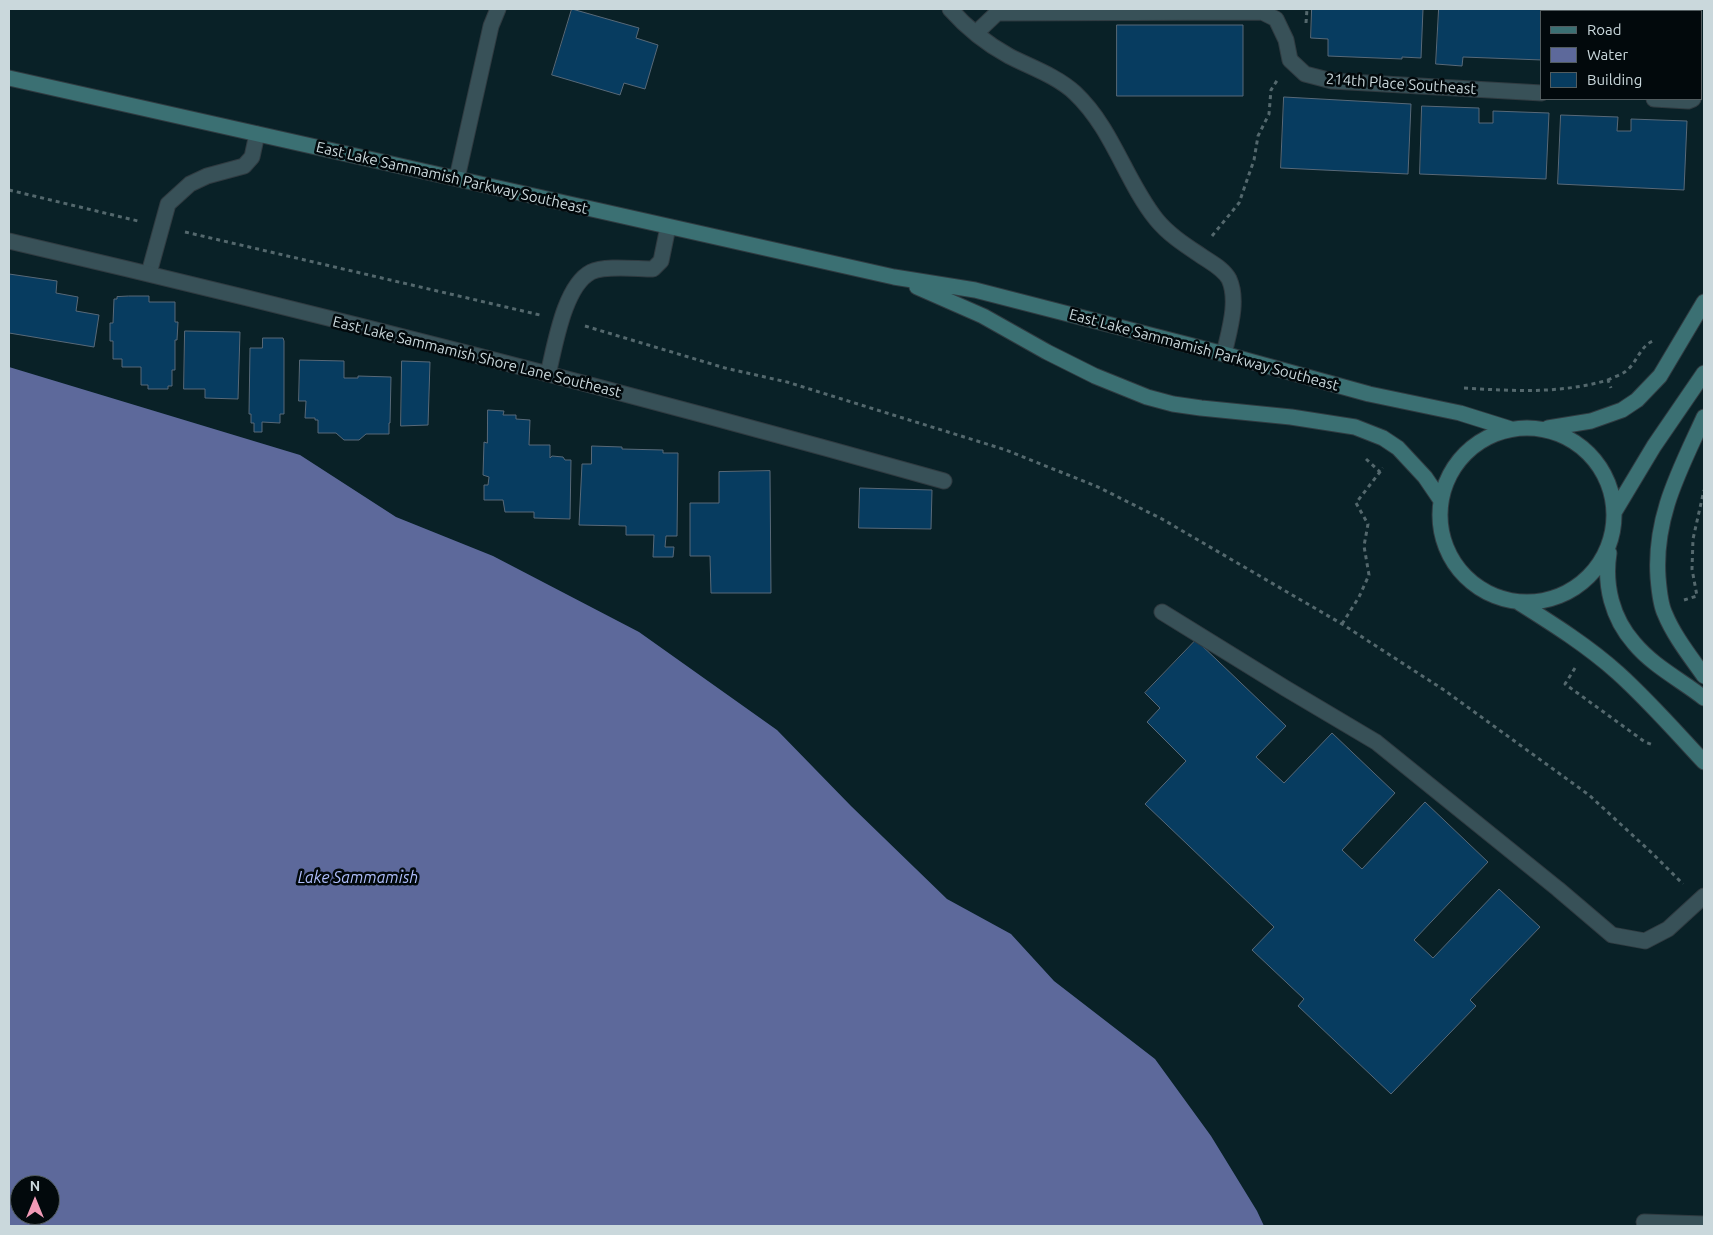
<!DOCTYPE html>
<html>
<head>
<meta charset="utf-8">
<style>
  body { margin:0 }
  #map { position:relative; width:1713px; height:1235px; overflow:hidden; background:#092127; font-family:Ubuntu,sans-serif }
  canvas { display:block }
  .frame { position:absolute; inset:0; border:10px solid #cad8dc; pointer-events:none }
  .legend { position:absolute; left:1540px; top:10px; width:162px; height:90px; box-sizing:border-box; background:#02090c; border:1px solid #525c5f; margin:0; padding:6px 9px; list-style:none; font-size:15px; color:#cad8dc }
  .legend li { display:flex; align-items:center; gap:10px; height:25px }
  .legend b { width:25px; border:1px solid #525c5f }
  .north { position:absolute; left:10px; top:1175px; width:50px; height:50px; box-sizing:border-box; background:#02090c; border:1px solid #525c5f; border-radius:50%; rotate:0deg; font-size:14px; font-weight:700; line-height:20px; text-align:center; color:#cad8dc }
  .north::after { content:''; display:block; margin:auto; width:18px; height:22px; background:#f09ab6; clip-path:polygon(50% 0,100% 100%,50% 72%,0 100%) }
</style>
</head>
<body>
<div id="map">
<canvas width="1713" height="1235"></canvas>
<div class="frame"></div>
<ul class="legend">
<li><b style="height:6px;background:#3b7073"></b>Road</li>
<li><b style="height:14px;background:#5d699b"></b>Water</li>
<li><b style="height:14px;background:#073c60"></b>Building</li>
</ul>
<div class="north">N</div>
</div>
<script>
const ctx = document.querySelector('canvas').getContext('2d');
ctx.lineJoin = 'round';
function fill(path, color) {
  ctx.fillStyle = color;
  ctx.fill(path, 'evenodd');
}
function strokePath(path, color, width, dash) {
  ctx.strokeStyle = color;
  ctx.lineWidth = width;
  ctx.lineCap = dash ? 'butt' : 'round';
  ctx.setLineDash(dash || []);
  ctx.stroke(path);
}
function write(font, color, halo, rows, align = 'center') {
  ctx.font = font + ' Ubuntu,sans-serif';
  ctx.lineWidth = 5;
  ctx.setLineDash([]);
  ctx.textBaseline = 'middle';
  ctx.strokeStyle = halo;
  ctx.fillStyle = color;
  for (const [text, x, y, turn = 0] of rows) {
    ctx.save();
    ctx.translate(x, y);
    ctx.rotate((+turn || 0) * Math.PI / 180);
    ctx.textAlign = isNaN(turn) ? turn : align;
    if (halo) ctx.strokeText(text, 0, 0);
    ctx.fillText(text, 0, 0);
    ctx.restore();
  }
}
const water = new Path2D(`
  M9,367l291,88 96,62 97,39 146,76 138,98 74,76 96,93 64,35 43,47 101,78 56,77 46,75 7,15h-1255zM20,1185h30v30h-30z`);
const building = new Path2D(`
  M572,9l67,19 -3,10 22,7 -13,44 -21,-6 -4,12 -68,-20z
  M1312,9h111l-2,49 -19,-1v2l-74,-3v-17l-17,-1z
  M1439,9h140v2h-37v49l-79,-3 -1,9 -26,-2z
  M1594,9l58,2h-58z
  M1117,25h126v71h-126z
  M1284,97l127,7 -3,70 -127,-6z
  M1422,106l57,2v15h14v-12l56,2 -3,66 -126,-5z
  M1561,115l57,2 -1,14h14v-12l56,2 -3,69 -126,-6z
  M9,274l48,7 -1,12 22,4 -2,14 23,4 -5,32 -85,-14z
  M129,296h20v6h26v20h3l-1,18h-2v30h-3v16h-4v3h-20v-4h-7v-18h-19v-8h-9v-18h-3v-18h3l1,-24h3v-2z
  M185,331l55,1 -2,67 -33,-1v-9h-21z
  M263,338h20l1,3v73h-4v9l-18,-1v10h-8v-9h-3v-9h-2l1,-66h12z
  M300,360l44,1v17h14v-2l33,1 -1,46h-1v11h-23l-7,6h-15l-8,-7h-18v-13h-3v-2h-10l1,-17h-7z
  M402,361l28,1 -2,63 -27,1z
  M488,410l16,1 -1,4h13v4l14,1 -1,25h21v13l2,-2 11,1 2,3h6l-1,59 -36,-1v-6h-29l-2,-12h-19v-15h4l1,-8 -6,-2 1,-33 3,1z
  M592,446l30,1v2l41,1v3h15l-1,83h-11l-1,11h9l-1,10h-20l1,-22h-28v-9l-47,-1 3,-61h9z
  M770,471l1,122h-60l-1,-37h-20v-53h29v-31z
  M860,488l72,2 -1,39 -72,-1z
  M1196,640l90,86 -30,31 28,26 48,-50 63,60 -53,57 20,19 63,-67 63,60 -74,78 19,18 66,-69 41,38 -70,73 6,6 -85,88 -93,-88 6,-7 -52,-49 22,-23 -129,-123 41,-43 -39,-39 13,-14 -15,-15z`);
const path = new Path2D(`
  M1306,23l1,-14
  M9,190l129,31
  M185,232l355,83
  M1212,236l27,-33 15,-43 4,-24 11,-22 2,-24 7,-11
  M585,326l140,42 62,14 219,68 92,37 64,32 180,105 102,66 145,105 64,59 30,30
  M1608,380c5,-3 13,-5 18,-9 11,-8 14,-25 27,-30
  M1464,388c49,3 96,6 144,-8l3,8
  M1366,459l14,13
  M1684,600l13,-4 -5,-27 1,-30 11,-49
  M1342,624l17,-27 10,-22 -5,-29 4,-22 -12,-21 27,-35
  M1575,668l-10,16 80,58 8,3`);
const lane = new Path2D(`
  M149,273l19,-69 22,-20 17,-8 37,-10 8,-9 5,-23
  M548,374c7,-28 16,-88 43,-102 14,-7 45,-3 62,-3l8,-8 7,-34
  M1162,612l123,76 91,54 182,147 54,46 33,6 23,-12 36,-33
  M1644,1222l60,2`);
const street = new Path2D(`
  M950,9c16,18 37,35 59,47 21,11 48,20 66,37 38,36 50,87 81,126 12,15 29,26 44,36 10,7 23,13 29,24 10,22 0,52 -5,75
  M976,33l21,-20 265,-1 14,7 10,21 4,20 15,14 27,7 210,12
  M1654,99l34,2 5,-2
  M457,178l34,-152 7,-17
  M9,241c313,73 625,153 935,240`);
const secondary = new Path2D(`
  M9,78l885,199 81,13 249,64 145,40 91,19 51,16
  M917,287l66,29 64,36 48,24 52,21 26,7 28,4 90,9 64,10 28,11 15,10 27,29 15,22
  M1704,417c-24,53 -50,99 -46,160 1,12 2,27 7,37 9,22 25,42 39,62
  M1440 515a87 87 0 1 1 174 0a87 87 0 1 1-174 0Z
  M1548,428l43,-7 31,-11 15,-10 23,-24 44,-74
  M1615,511l39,-65 50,-73
  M1609,553c-5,32 3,65 25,90 19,23 47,37 70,55
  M1518,602c35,22 70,44 100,71 31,28 58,59 86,89`);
const streetNames = [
  ["214th Place Southeast",1401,84,4],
  ["East Lake Sammamish Parkway Southeast",452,178,13],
  ["East Lake Sammamish Parkway Southeast",1204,350,15],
  ["East Lake Sammamish Shore Lane Southeast",477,357,14]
];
const waterNames = [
  ["Lake Sammamish",358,878]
];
fill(water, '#5d699b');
fill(building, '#073c60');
strokePath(building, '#586978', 1);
strokePath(lane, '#303b41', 17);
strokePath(street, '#303b41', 17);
strokePath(secondary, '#303b41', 17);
strokePath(path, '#54686d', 3, [4, 4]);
strokePath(lane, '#385158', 15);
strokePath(street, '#385158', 15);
strokePath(secondary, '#3b7073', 15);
write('15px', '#cad8dc', '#02090c', streetNames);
write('italic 16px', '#afbefb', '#02090c', waterNames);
</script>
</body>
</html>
